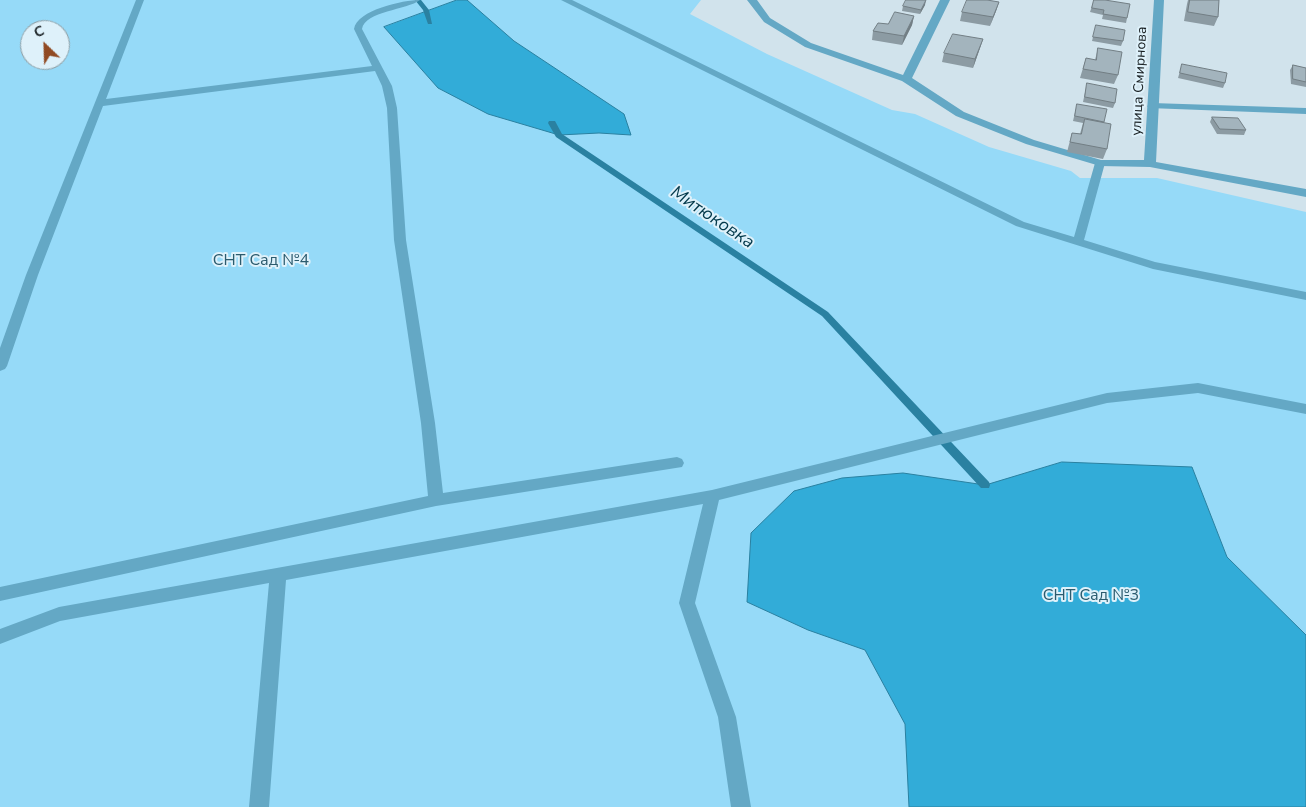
<!DOCTYPE html>
<html>
<head>
<meta charset="utf-8">
<style>
  body { margin:0 }
  #map { position:relative; width:1306px; height:807px; overflow:hidden; background:#d1e3ec; font-family:"Nunito Sans",sans-serif }
  canvas { display:block }
  .north { position:absolute; left:20px; top:20px; width:50px; height:50px; box-sizing:border-box; background:#def1fa; border:1px solid #8e9da3; border-radius:50%; rotate:336deg; font-size:14px; font-weight:700; line-height:20px; text-align:center; color:#171e21 }
  .north::after { content:''; display:block; margin:auto; width:18px; height:22px; background:#904a23; clip-path:polygon(50% 0,100% 100%,50% 72%,0 100%) }
</style>
</head>
<body>
<div id="map">
<canvas width="1306" height="807"></canvas>
<div class="north">С</div>
</div>
<script>
const ctx = document.querySelector('canvas').getContext('2d');
ctx.lineJoin = 'round';
function fill(path, color) {
  ctx.fillStyle = color;
  ctx.fill(path, 'evenodd');
}
function strokePath(path, color, width, dash) {
  ctx.strokeStyle = color;
  ctx.lineWidth = width;
  ctx.lineCap = dash ? 'butt' : 'round';
  ctx.setLineDash(dash || []);
  ctx.stroke(path);
}
function write(font, color, halo, rows, align = 'center') {
  ctx.font = font + ' "Nunito Sans",sans-serif';
  ctx.lineWidth = 4;
  ctx.setLineDash([]);
  ctx.textBaseline = 'middle';
  ctx.strokeStyle = halo;
  ctx.fillStyle = color;
  for (const [text, x, y, turn = 0] of rows) {
    ctx.save();
    ctx.translate(x, y);
    ctx.rotate((+turn || 0) * Math.PI / 180);
    ctx.textAlign = isNaN(turn) ? turn : align;
    if (halo) ctx.strokeText(text, 0, 0);
    ctx.fillText(text, 0, 0);
    ctx.restore();
  }
}
const green = new Path2D(`
  M0,0h701l-11,14 77,40 125,56 23,4 74,33 82,24 9,7h77l149,34v595h-1306zM30,30h30v30h-30z`);
const water = new Path2D(`
  M457,0h10l47,41 110,73 7,21 -32,-2 -40,2 -71,-21 -50,-26 -54,-61z
  M1062,462l130,5 35,90 79,78v172h-397l-4,-83 -40,-74 -57,-20 -61,-28 4,-69 43,-42 48,-13 61,-5 82,12z`);
const stream = new Path2D(`
  M415,0h6l8,10 3,14h-4l-5,-14z
  M549,121h6l7,13 266,178 161,170 1,3 -1,3h-8l-159,-172 -266,-179 -8,-14z`);
const service = new Path2D(`
  M136,0h8l-38,99 266,-33 -18,-37c3,-19 49,-29 66,-29 -13,10 -55,11 -58,29l30,57 5,22 9,132 29,183 8,70 234,-36 5,2 2,4 -2,4 -246,39 -436,95v-14l428,-91 -7,-73 -27,-183 -7,-132 -5,-22 -7,-15 -272,35 -65,169 -31,91 -2,3 -5,2v-23l26,-73z
  M561,0h11l452,222 50,15 21,-74 1,-2h8l1,2 -21,77 71,22 151,30v8l-153,-31 -137,-43z
  M1152,103l154,5v6l-157,-6 -2,-2z
  M1198,383l108,21v10l-108,-21 -91,10 -388,97 -24,103 41,114 15,90h-20l-13,-90 -39,-114 24,-99 -417,76 -17,227h-20l20,-224 -209,38 -60,23v-15l59,-22 653,-117 395,-97z`);
const minor = new Path2D(`
  M747,0h10l13,18 41,25 92,32 37,-75h10l-38,78 52,34 70,28 67,20h43l10,-160h10l-8,162 150,27v8l-156,-30 -50,-1 -74,-22 -70,-28 -54,-35 -97,-34 -41,-25z`);
const wall = new Path2D(`
  M1094,0l33,18 -1,5 -24,-4 1,-4 -13,-3z
  M1188,0h31l-1,17 -4,9 -30,-5 3,-17z
  M999,2l-3,9 -6,15 -30,-5 2,-9z
  M925,5l-5,9 -18,-3 1,-5z
  M914,16l-2,9 -10,20 -30,-5 1,-9 15,-7z
  M1096,25l27,16 -2,5 -29,-5z
  M983,39l-3,9 -7,20 -31,-6 2,-9z
  M1098,48l20,27 -4,9 -34,-6 6,-20 9,2z
  M1182,64l43,19 -2,5 -45,-10z
  M1293,65l13,3v19l-15,-3 -1,-14z
  M1087,83l28,20 -2,5 -30,-6z
  M1077,104l27,18 3,27 -4,10 -36,-7 5,-19 8,1 3,-11 -10,-2z
  M1212,117l34,13 -2,5 -27,-1 -7,-12z`);
const shadedWall = new Path2D(`
  M926,0l-1,5 -5,9 1,-4z
  M999,2l-3,9 -6,15 3,-9z
  M914,16l-2,9 -10,20 2,-9z
  M983,39l-3,9 -7,20 2,-9z`);
const building = new Path2D(`
  M906,0h20l-5,10 -18,-4z
  M967,0h20l12,2 -6,15 -31,-5z
  M1094,0h11l25,4 -3,14 -24,-4 1,-4 -12,-2z
  M1190,0h29l-1,17 -30,-5z
  M895,12l19,4 -10,20 -31,-5 5,-8 10,1z
  M1096,25l29,5 -2,11 -30,-4z
  M953,34l30,5 -8,20 -31,-6z
  M1098,48l24,4 -4,23 -35,-6 3,-11 10,2z
  M1182,64l45,9 -2,10 -45,-10z
  M1293,65l13,3v14l-13,-3z
  M1087,83l30,6 -2,14 -30,-6z
  M1077,104l30,5 -3,13 -29,-6z
  M1212,117l26,1 8,12 -26,-1z
  M1085,119l26,5 -4,25 -37,-7 2,-9 9,1z`);
const farStreetnames = [
  ["улица Смирнова",1140,81,-87]
];
const parkNames = [
  ["СНТ Сад №4",261,261],
  ["СНТ Сад №3",1091,596]
];
const waterNames = [
  ["Митюковка",712,218,34]
];
fill(green, '#96daf8');
fill(water, '#32acd8');
strokePath(water, '#2a81a1', 1);
fill(stream, '#2a81a1');
fill(service, '#64a8c5');
fill(minor, '#64a8c5');
fill(wall, '#8c9ba3');
fill(shadedWall, '#727e84');
fill(building, '#a3b4bd');
strokePath(building, '#727e84', 1);
write('14px', '#171e21', '#def1fa', farStreetnames);
write('16px', '#2b5b6e', '#def1fa', parkNames);
write('italic 18px', '#03394b', '#def1fa', waterNames);
</script>
</body>
</html>
